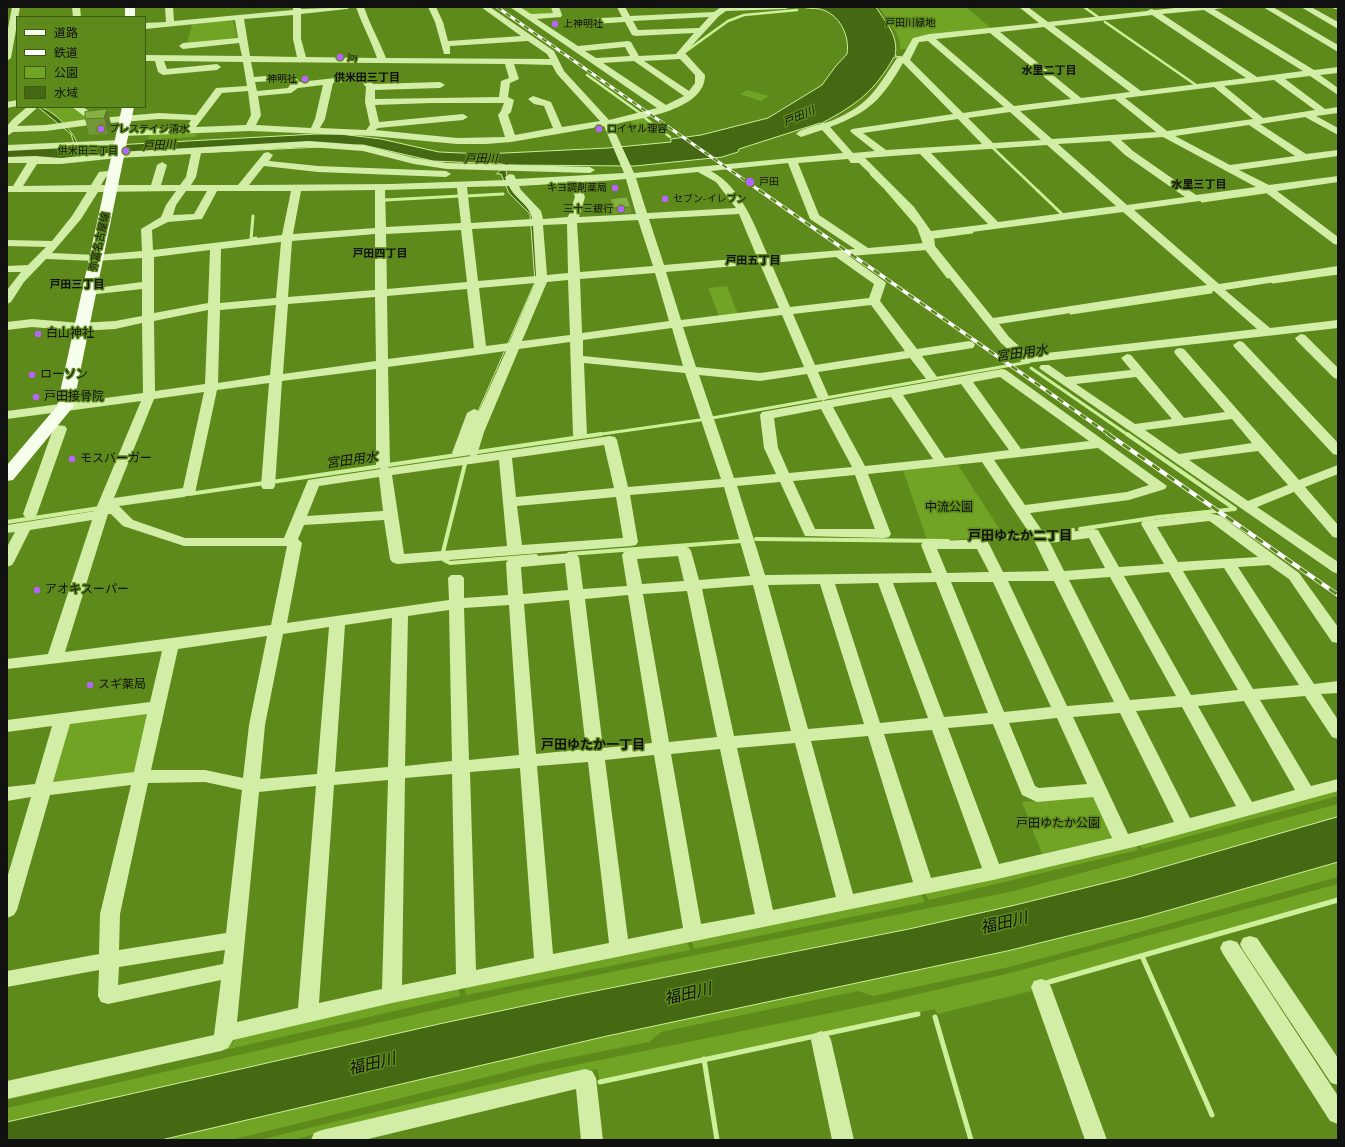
<!DOCTYPE html>
<html>
<head>
<meta charset="utf-8">
<style>
  body { margin:0 }
  #map { position:relative; width:1345px; height:1147px; overflow:hidden; background:#5d8a1b; font-family:"Sofia Sans Condensed","Noto Sans JP",sans-serif }
  canvas { display:block }
  .frame { position:absolute; inset:0; border:8px solid #111; pointer-events:none }
  .legend { position:absolute; left:16px; top:16px; width:130px; height:92px; box-sizing:border-box; background:#5d8a1b; border:1px solid #3f5a17; margin:0; padding:5px 7px; list-style:none; font-size:12px; color:#111 }
  .legend li { display:flex; align-items:center; gap:8px; height:20px }
  .legend b { width:20px; border:1px solid #3f5a17 }
</style>
</head>
<body>
<div id="map">
<canvas width="1345" height="1147"></canvas>
<div class="frame"></div>
<ul class="legend">
<li><b style="height:5px;background:#f6ffeb"></b>道路</li>
<li><b style="height:5px;background:#fff"></b>鉄道</li>
<li><b style="height:11px;background:#71a324"></b>公園</li>
<li><b style="height:11px;background:#456812"></b>水域</li>
</ul>
</div>
<script>
const ctx = document.querySelector('canvas').getContext('2d');
ctx.lineJoin = 'round';
function fill(path, color) {
  ctx.fillStyle = color;
  ctx.fill(path, 'evenodd');
}
function strokePath(path, color, width, dash) {
  ctx.strokeStyle = color;
  ctx.lineWidth = width;
  ctx.lineCap = dash ? 'butt' : 'round';
  ctx.setLineDash(dash || []);
  ctx.stroke(path);
}
function write(font, color, halo, rows, align = 'center') {
  ctx.font = font + ' "Sofia Sans Condensed","Noto Sans JP",sans-serif';
  ctx.lineWidth = 3;
  ctx.setLineDash([]);
  ctx.textBaseline = 'middle';
  ctx.strokeStyle = halo;
  ctx.fillStyle = color;
  for (const [text, x, y, turn = 0] of rows) {
    ctx.save();
    ctx.translate(x, y);
    ctx.rotate((+turn || 0) * Math.PI / 180);
    ctx.textAlign = isNaN(turn) ? turn : align;
    if (halo) ctx.strokeText(text, 0, 0);
    ctx.fillText(text, 0, 0);
    ctx.restore();
  }
}
const green = new Path2D(`
  M519,7h33l3,6 -24,2z
  M879,7h87l26,22 -78,10 -7,10h-7c1,-17 -13,-29 -21,-42z
  M233,20l4,19 -50,5 5,-20z
  M747,90l22,6 -8,5 -21,-7z
  M42,107h30l18,12 -26,6z
  M641,117l20,14 -20,3 -11,-14z
  M149,132l50,2 -5,3 -46,3z
  M727,286l11,28 -19,2 -11,-28z
  M958,465l46,71 -54,4h-23l-24,-70z
  M145,713l4,3 -11,53 -8,5 -76,9 -3,-4 17,-53 5,-4z
  M1338,790v6l-196,53 -4,-7z
  M1089,795l6,3 17,37 -4,4 -66,15 -20,-52z
  M1338,804v13l-213,61 -114,28 -102,23 -339,67 -131,28 -432,98v-14l510,-117 497,-100z
  M1135,843l3,7 -209,50 -5,-8z
  M1338,862v15l-253,70 -76,20 -136,29 -15,-5 -197,41 -12,10 -110,22 -308,76h-70l446,-104 400,-85 138,-34z
  M1338,884v17l-300,83 -2,6 -99,24 -2,-5 -335,72 -3,-12 -65,13 -240,58h-33l282,-68 338,-69 131,-30z
  M920,892l5,10 -231,47 -3,-10z
  M687,940l3,10 -224,45 -2,-10z
  M458,986l2,10 -453,104v-6l223,-49 8,-8z`);
const water = new Path2D(`
  M802,7h74c10,16 23,29 19,49l7,1h-8c-19,34 -38,48 -72,66l2,1 -4,-1 -81,26 -1,3 -16,5 -87,9 -127,-1 -1,1 -5,-2 -69,-3 -70,-16 -294,14h-62v-9l67,-6 -3,-10 -33,-27c13,0 39,27 40,40l238,-13h24l41,5 58,13 45,2 124,-6 63,-6v-3l30,-4 67,-17 54,-33 13,-18 12,-13c3,-18 -7,-40 -27,-45 -6,-1 -12,0 -18,-2z
  M501,170h5l2,12 25,30 6,67 -28,70 -42,83 66,-150 -5,-68 -21,-21 -8,-19h-4z
  M1338,817v45l-193,55 -138,34 -400,85 -446,104h-154v-18l432,-98 131,-28 339,-67 102,-23 114,-28z`);
const streamFar3 = new Path2D(`
  M1084,7l14,10
  M1213,8l9,-1
  M1105,22l91,63
  M685,52l43,-31 16,-6 53,-5
  M587,75l53,38
  M645,118l25,19
  M993,148l45,43
  M871,174l17,17`);
const streamFar2 = new Path2D(`
  M887,190l31,36 7,19
  M1037,190l25,24
  M466,196l37,-2
  M385,200l75,-4
  M1202,201l63,-9
  M253,216l-2,23 5,-1
  M935,237l37,-5
  M925,247l23,30
  M1273,282l65,-9
  M1071,313l140,-21
  M1031,368l97,67
  M712,418l317,-56
  M595,435l105,-15`);
const streamFar1 = new Path2D(`
  M189,494l412,-60
  M7,522l93,-14
  M1080,529l79,-12 76,-8 -108,-75
  M756,539l192,2
  M984,539l89,-9
  M443,552l22,-88
  M569,554l173,-13
  M444,560l6,3 86,-7`);
const stream = new Path2D(`
  M1142,956l70,159
  M1049,982l289,-82
  M935,1017l36,123
  M704,1059l13,81
  M600,1082l318,-68`);
const minor = new Path2D(`
  M12,7h8l-9,51 -4,3v-27z
  M72,7h8l1,10h-8z
  M165,7h8l1,14 119,-11v-3h8v2l50,-2 -4,2 -46,5v25l5,18 71,1c-6,-18 -15,-33 -21,-51h8c6,18 15,33 22,51l164,1 -3,-5 -19,-13 -78,5v8h-6l-9,-32 -7,-15h8l7,15 5,19 73,-5 -40,-29h9l64,44 10,20 45,49 48,-12 -147,-101h10l11,7 22,-1 -2,-6h8l3,8 -1,2 -24,2 41,27 50,-5 3,1 8,14 37,-2 18,-21 -59,3 -3,-1 -7,-13 -47,3 -4,-3 4,-3 44,-2 -5,-10h8l5,9 84,-4 7,-5h69l-4,2 -60,2 -7,5 -34,37 20,22c0,36 -66,43 -93,50l22,48 209,-20 -21,-23 -21,7 -5,-3c5,-6 26,-10 35,-13 38,-16 44,-30 66,-63l5,-1 11,-19 16,-4 110,-11 -20,-16h9l20,15 99,-11 4,-2 4,1 29,-3h27l103,63 24,-3v6l-18,2 18,13v7l-28,-19 -25,3 40,30 13,-2v6l-22,3 22,12v7l-33,-18 -45,7 46,30 32,-4v6l-99,14 30,15 69,-9v6l-61,9 61,46v8l-4,-1 -69,-52 -131,18 85,74 119,-18v6l-113,18 45,38 68,-8v8l-312,35 -4,-1 -21,-19 -74,-93 -78,6 35,25 2,2 -6,18 37,48 52,-8 4,1 2,3 -2,3 -51,8 15,21 -2,3h-8l-17,-22 -92,14 11,25 -6,4 -6,-4 -10,-23 -47,7 -61,-6 35,103 42,-4 -12,-26 -4,-33 2,-3 240,-43 4,1 161,116 -2,3 -36,11 -99,13 15,22 48,-6 5,1 21,37 45,-3 -23,-40 2,-3 66,-8 12,3 78,57 39,54v16l-6,-1 -43,-63 -20,-14 -31,2 76,117 24,-3v12l-17,1 17,26v19l-6,-2 -27,-41 -45,4 51,86 27,-7v12l-204,56 -141,33 -601,123 -159,37 -5,8 -7,3 -214,48v-18l207,-46 7,-55 -113,24 -7,-2 -3,-6 1,-26 -92,17v-16l92,-17 1,-40 31,-129 -81,10 -33,115 -3,5 -7,3v-40l24,-81 -24,4v-14l28,-3 17,-58 -45,6v-12l143,-18 12,-51 -155,18v-10l41,-5 44,-134 -62,10 -16,32 -2,3 -5,2v-20l8,-15 -8,1v-8l88,-14 46,-110 -134,18v-8l136,-18 -1,-70 -27,6 -35,2 -48,-4 -25,3v-8l25,-3 48,4 35,-2 27,-5v-27l-54,6 -6,-3 6,-3 54,-7v-24l-46,3 -50,-2 -22,23 -13,20 -4,2v-14l14,-18h-14v-6l21,-1 18,-18 -39,-1v-6l45,1 20,-25 15,-24h-80v-6h6l14,-23h-20v-6l28,-1 26,2 57,-6 191,-11 54,4 51,13 33,5 143,4 5,3 -5,3 -143,-4 -33,-5 -51,-13 -54,-4 -108,6 -5,24 -5,8h47l26,-32 4,-1 5,3 -4,6 49,5 128,5 5,3 -5,3 -128,-5 -54,-6 -15,19 142,-1 115,-4 -1,-3 5,-3 4,1 2,4 108,-6 -20,-47 -93,16 -25,2h-29l-85,-8 -122,-5 -127,5 -5,-3 5,-3 68,-3 -3,-2 3,-5 -32,-1 -62,5 -51,7 -33,1 -6,4v-10l6,-7 14,-12h11l-21,19 29,-1 42,-6 -16,-12h11l16,11 60,-5 37,2 20,-27 31,-2 -4,-24 -79,-1 3,8 50,-5 4,3 -4,3 -54,5 -5,-3 -3,-11h-10v-6l97,1 -3,-13 -56,6 -4,-3 4,-3 55,-5 -3,-18 -90,9v-6l21,-1zM1204,10l99,61 -46,6 -95,-63zM293,15v24l4,18 -47,-1 -6,-37zM1152,15l94,63 -105,13 -87,-65zM709,17l-10,11 -61,2 -5,-9zM1044,27l86,65 -49,6 -81,-66zM990,33l81,66 -57,7 -78,-67zM928,41l76,66 -41,6 -53,-53 9,-18zM625,47l5,9 -34,2 -11,-7zM680,59l15,16v8l-6,8 -45,-30zM634,61l50,35 -18,9 -63,-42zM251,62l254,2 4,14 -8,3 -2,16 -124,2v-9l65,-2 5,-3 -5,-3 -67,2 -7,-8 -3,-1 -64,7 -3,-6 -5,-2 -37,3zM903,63l50,51 -101,15 -2,2 2,2 23,18 -22,2 -23,-26c40,-15 52,-28 73,-64zM514,64l38,1 5,9 43,47 -38,6 -11,-25 -18,-6 -5,3 6,5 10,2 9,22 -38,7 -7,-20 3,-3 3,-12 -6,-3 2,-14 9,-4zM289,80l1,5 -2,3 -31,3 -2,-9zM1274,80l41,30 -52,8 -39,-32zM361,81l5,6 -1,15 5,23 -4,5 -46,-2 5,-9 8,-36zM323,85l-8,34 -4,9 -55,-3 5,-10 -3,-19 33,-3 7,-5zM1214,87l39,32 -86,12 -42,-33zM248,91l3,24 -5,10 -50,2 26,-34zM1115,99l41,33 -104,7 -32,-28zM431,103h73l-3,8 -3,4 7,22 -48,1 -82,-8 3,-2 85,-8 5,-3 -5,-3 -84,8 -4,-17zM1010,112l31,28 -48,3 -25,-25zM958,119l24,25 -96,6 -23,-17zM1249,125l46,31 -65,9 -55,-29zM1163,137l93,50 -60,8 -63,-44 -12,-11zM1110,141l15,14 60,42 -58,8 -69,-61zM1047,145l69,61 -118,16 -67,-69zM191,154l-5,23 -6,8h-19l6,-20 -5,-3 -5,3 -6,20h-50l5,-8 13,-2 1,-2 -5,-3 -16,2 -8,13 -68,1 14,-22h24l57,-6zM920,154l68,70 -57,7 -17,-24 -49,-49zM848,159l3,4h8c20,20 60,52 65,80l-56,5 -49,-33 -21,-52zM788,163l22,56 45,30 -87,7c-13,-30 -26,-68 -57,-85zM698,172l18,10 20,26 -89,5 -11,-35zM626,179l10,35 -57,3 6,-20 -5,-14zM570,183l5,14 -7,20 -25,2 -2,-8 -20,-21 -2,-4zM509,186c5,12 22,20 23,33l-61,4 -4,-36zM457,188l4,35 -75,4 -1,-37zM375,190v38l-82,6 8,-43zM176,191l-10,14 -5,12 -20,12 1,22 -46,4 -44,-2 29,-34 17,-27zM186,191h21l-13,23 -21,1 3,-10zM217,191h74l-9,44 -129,15 -1,-20 16,-8 34,-3zM1123,212l84,73 -214,33 -58,-72 -1,-9zM739,214l18,43 -93,8 -15,-46zM638,220l15,46 -73,6 -3,-49zM567,224l1,49 -21,2 -4,-50zM533,226l3,50 -58,5 -6,-52zM461,230l6,52 -80,7 -1,-55zM375,234v56l-87,7 4,-56zM281,242l-5,56 -56,5 1,-54zM210,250l-2,53 -54,10v-56zM836,257l38,27 -5,14 -79,9 -19,-44zM760,264l19,44 -98,12 -15,-48zM655,273l14,48 -87,12 -2,-54zM568,280l2,55 -48,6 25,-59zM535,283l-26,60 -23,3 -7,-58zM467,289l7,59 -86,11 -1,-63zM1214,291l43,38 -228,26 -20,-18 -10,-13zM375,297l1,64 -93,13 5,-70zM276,305l-6,70 -52,8 2,-73zM871,305l34,46 -90,14 -22,-51zM208,310l-3,74 -50,7 -1,-70zM782,315l22,52 -44,6 -64,-6 -13,-40zM672,328l11,38 -100,-10v-16zM570,342l3,93 2,3h10l2,-3 -3,-72 101,10 36,106 -93,8 -11,-47 -2,-3 -5,-1 -133,19 7,-23 35,-83zM506,351l-27,60 -5,-2 -7,4 -15,40 2,3h10l2,-3 5,3 -83,12 2,-3 -2,-98zM376,369v96l5,4 -73,11 -24,58h-99l-52,-18 -14,-14 65,-9 11,-4 22,-103 52,-7 -8,103 2,3h10l2,-3 7,-105zM1000,377l89,64 -68,8 -48,-67zM961,384l48,66 -64,8 -42,-63zM204,392l-21,96 -69,10 40,-99zM891,397l42,62 -68,7 -32,-59zM821,409l31,58 -63,6 -11,-25 -4,-30zM604,445l10,43 -98,9 -4,-39zM1098,448l51,37 -22,7 -102,13 -31,-45zM499,460l8,86 -103,8 -12,-79zM982,462l52,78 15,31 -46,1 -14,-28 -2,-3 -5,-2 -59,3 -2,3 11,28 -167,2 -28,-89 43,-4 25,54 79,2 5,-1 2,-3 -23,-60zM855,475l20,54h-60l-22,-48zM379,477l4,34 -76,5 12,-30zM724,487l26,89 -51,4 -8,-29 -2,-3 -5,-2 -55,4 -5,2 -2,3 5,31 -44,3 -4,-31 -2,-3 -5,-2 -59,5 -5,2 -2,3 2,32 -44,3v-20l-3,-3h-10l-3,3 1,22 -162,23 15,-80 -4,-4 6,-14 80,-5 6,39 2,3 5,2 234,-18 5,-1 2,-3 -8,-47zM616,497l7,41 -101,7 -5,-39zM108,514h3l12,12 61,20h103l-16,79 -206,27zM1209,521l2,1 47,35 -80,5 -21,-35zM1089,538l16,30 -41,3 -14,-28zM937,549h40l12,23 -42,1zM678,556l6,25 -42,3 -5,-25zM565,563l3,27 -45,4 -2,-27zM1224,568l75,117 -46,4 -70,-118zM1169,572l69,118 -47,5 -67,-119zM1110,577l66,119 -46,4 -61,-120zM1008,581h46l60,121 -47,4zM936,582l52,131 -44,4 -51,-134zM951,582h42l58,125 -47,5zM878,583l50,135 -48,5 -45,-139zM820,584l44,140 -56,5 -40,-144zM753,585l38,146 -57,5 -32,-147zM687,591l30,146 -48,5 -26,-148zM628,595l24,148 -49,5 -18,-149zM569,600l17,149 -50,5 -12,-150zM509,605l10,150 -50,5 -5,-152zM449,610l3,151 -47,5 3,-150zM392,618l-4,149 -53,5 10,-147zM329,627l-12,147 -57,5 5,-54 18,-91zM267,636l-18,89 -6,53 -38,-8h-54l27,-121zM1244,701l51,89 -43,12 -54,-96zM1182,707l54,99 -46,12 -54,-107zM1120,713l54,109 -46,12 -55,-117zM147,714l-13,58 -81,10 17,-58zM1057,718l30,66 -48,4 -4,-2 -26,-63zM993,724l29,71 15,7 56,-5 19,41 -113,26 -51,-136zM932,730l50,138 -51,10 -47,-144zM868,736l45,146 -60,12 -42,-153zM795,743l41,154 -63,13 -36,-162zM720,749l35,165 -54,10 -30,-170zM654,755l29,173 -55,11 -23,-179zM588,762l21,181 -56,11 -16,-188zM520,768l14,190 -58,12 -6,-198zM452,774l4,200 -54,11 3,-207zM388,780l-6,209 -63,14 15,-218zM205,782l37,8 -16,143 -107,17 1,-36 28,-131zM316,786l-18,222 -61,14 22,-230zM225,950l-2,14 -105,21 1,-18z
  M1263,7h10l65,38v7z
  M1301,7h10l27,15v7z
  M1333,7h5v2h-4z
  M17,100v6l-10,2v-6z
  M121,140l5,3 -2,2 -117,6v-6z
  M1301,334l4,1 33,33v11l-4,-1 -37,-37 -2,-3z
  M1239,341l4,1 95,101v12l-5,-1 -98,-106 -2,-3z
  M1180,348l4,1 115,131 39,-15v9l-33,13 33,38v13l-5,-1 -39,-45 -37,15 81,55v12l-5,-2 -294,-204 2,-3h8l17,12 65,-7 -10,-12 6,-4 4,1 53,63 41,-6 -49,-57 -2,-3 2,-3zM1136,377l36,42 -37,5 -59,-40zM1232,419l20,24 -73,11 -34,-24zM1258,451l30,34 -40,16 -59,-41z
  M47,424l18,2 2,3 -30,85 -2,3h-10l-2,-3 29,-82 -10,-1 -2,-3 2,-3z
  M1250,936l7,2 81,120v27l-7,-2 -88,-133 -3,-6 3,-6z
  M1230,940l7,2 101,154v28l-8,-3 -107,-167 -3,-6 3,-6z
  M1041,979l7,2 3,6 56,153h-22l-54,-153 3,-6z
  M821,1031l7,3 3,6 23,100h-22l-21,-100 3,-6z
  M585,1069l7,2 4,7 7,62h-22l-5,-51 -212,51h-53l3,-7 8,-3z`);
const major = new Path2D(`
  M125,7h10v10h-10z
  M122,107h12l-61,300 -60,73 -6,1v-16l50,-59z`);
const railFar2 = new Path2D(`
  M497,7l263,184`);
const railFar1 = new Path2D(`
  M759,190l351,245`);
const rail = new Path2D(`
  M1108,434l230,161`);
const wall = new Path2D(`
  M107,109l4,15 -3,10 -19,1 -4,-16z
  M610,199l21,8v6l-18,1 -3,-10z`);
const shadedWall = new Path2D(`
  M107,109l4,15 -3,10 -4,-16z`);
const building = new Path2D(`
  M107,109l-3,9 -19,1v-7z
  M627,197l4,10 -18,1 -3,-9z`);
const markers = [
  [555,24,4,"#b863fd"],
  [340,57,4,"#b863fd"],
  [305,79,4,"#b863fd"],
  [101,129,4,"#b863fd"],
  [599,129,4,"#b863fd"],
  [126,151,4,"#b863fd"],
  [750,182,5,"#b863fd"],
  [615,188,4,"#b863fd"],
  [665,199,4,"#b863fd"],
  [621,209,4,"#b863fd"],
  [38,334,4,"#b863fd"],
  [32,375,4,"#b863fd"],
  [36,397,4,"#b863fd"],
  [72,459,4,"#b863fd"],
  [37,590,4,"#b863fd"],
  [90,685,4,"#b863fd"]
];
const farParknames = [
  ["戸田川緑地",910,23]
];
const farPoinames = [
  ["上神明社",563,24],
  ["Joy",348,57],
  ["神明社",297,79,"right"],
  ["プレステイジ清水",109,129],
  ["ロイヤル理容",607,129],
  ["供米田三丁目",118,151,"right"],
  ["戸田",759,182],
  ["キヨ調剤薬局",607,188,"right"],
  ["セブン-イレブン",673,199],
  ["三十三銀行",613,209,"right"]
];
const farStreetnames = [
  ["弥富名古屋線",100,242,-77]
];
const farNeighbourhoodnames = [
  ["水里二丁目",1049,71],
  ["供米田三丁目",367,78],
  ["水里三丁目",1199,185],
  ["戸田四丁目",380,254],
  ["戸田五丁目",753,261],
  ["戸田三丁目",77,285]
];
const farWaternames = [
  ["戸田川",799,117,-23],
  ["戸田川",159,146,-3],
  ["戸田川",481,159]
];
const poiNames = [
  ["白山神社",46,334],
  ["ローソン",40,375],
  ["戸田接骨院",44,397],
  ["モスバーガー",80,459],
  ["アオキスーパー",45,590],
  ["スギ薬局",98,685]
];
const parkNames = [
  ["中流公園",949,508],
  ["戸田ゆたか公園",1058,824]
];
const waterNames = [
  ["宮田用水",1022,354,-8],
  ["宮田用水",352,461,-8]
];
const neighbourhoodNames = [
  ["戸田ゆたか二丁目",1020,537],
  ["戸田ゆたか一丁目",593,746]
];
const nearWaternames = [
  ["福田川",1004,924,-13],
  ["福田川",688,995,-13],
  ["福田川",372,1065,-13]
];
fill(green, '#71a324');
fill(water, '#456812');
strokePath(water, '#ceef99', 1);
strokePath(streamFar3, '#ceef99', 2.5);
strokePath(streamFar2, '#ceef99', 3);
strokePath(streamFar1, '#ceef99', 4);
strokePath(stream, '#ceef99', 5);
fill(minor, '#d1eda6');
fill(major, '#f6ffeb');
strokePath(railFar2, '#fff', 3);
strokePath(railFar1, '#fff', 3.5);
strokePath(rail, '#fff', 4.5);
strokePath(railFar2, '#5d8a1b', 2, [5.5]);
strokePath(railFar1, '#5d8a1b', 2.5, [7]);
strokePath(rail, '#5d8a1b', 3, [9]);
fill(wall, '#729836');
fill(shadedWall, '#5c7c2c');
fill(building, '#84b13f');
strokePath(building, '#5c7c2c', 1);
for (const [x, y, r, color] of markers) {
  const dot = new Path2D();
  dot.arc(x, y, r, 0, 2 * Math.PI);
  ctx.fillStyle = color;
  ctx.fill(dot);
  strokePath(dot, '#5d8a1b', 1.5);
}
write('10px', '#111', '#5d8a1b', farParknames);
write('10px', '#111', '#5d8a1b', farPoinames, 'left');
write('10px', '#111', '#5d8a1b', farStreetnames);
write('bold 11px', '#111', '#5d8a1b', farNeighbourhoodnames);
write('italic 11px', '#111', '#5d8a1b', farWaternames);
write('12px', '#111', '#5d8a1b', poiNames, 'left');
write('12px', '#111', '#5d8a1b', parkNames);
write('italic 13px', '#111', '#5d8a1b', waterNames);
write('bold 13px', '#111', '#5d8a1b', neighbourhoodNames);
write('italic 16px', '#111', '#5d8a1b', nearWaternames);
</script>
</body>
</html>
